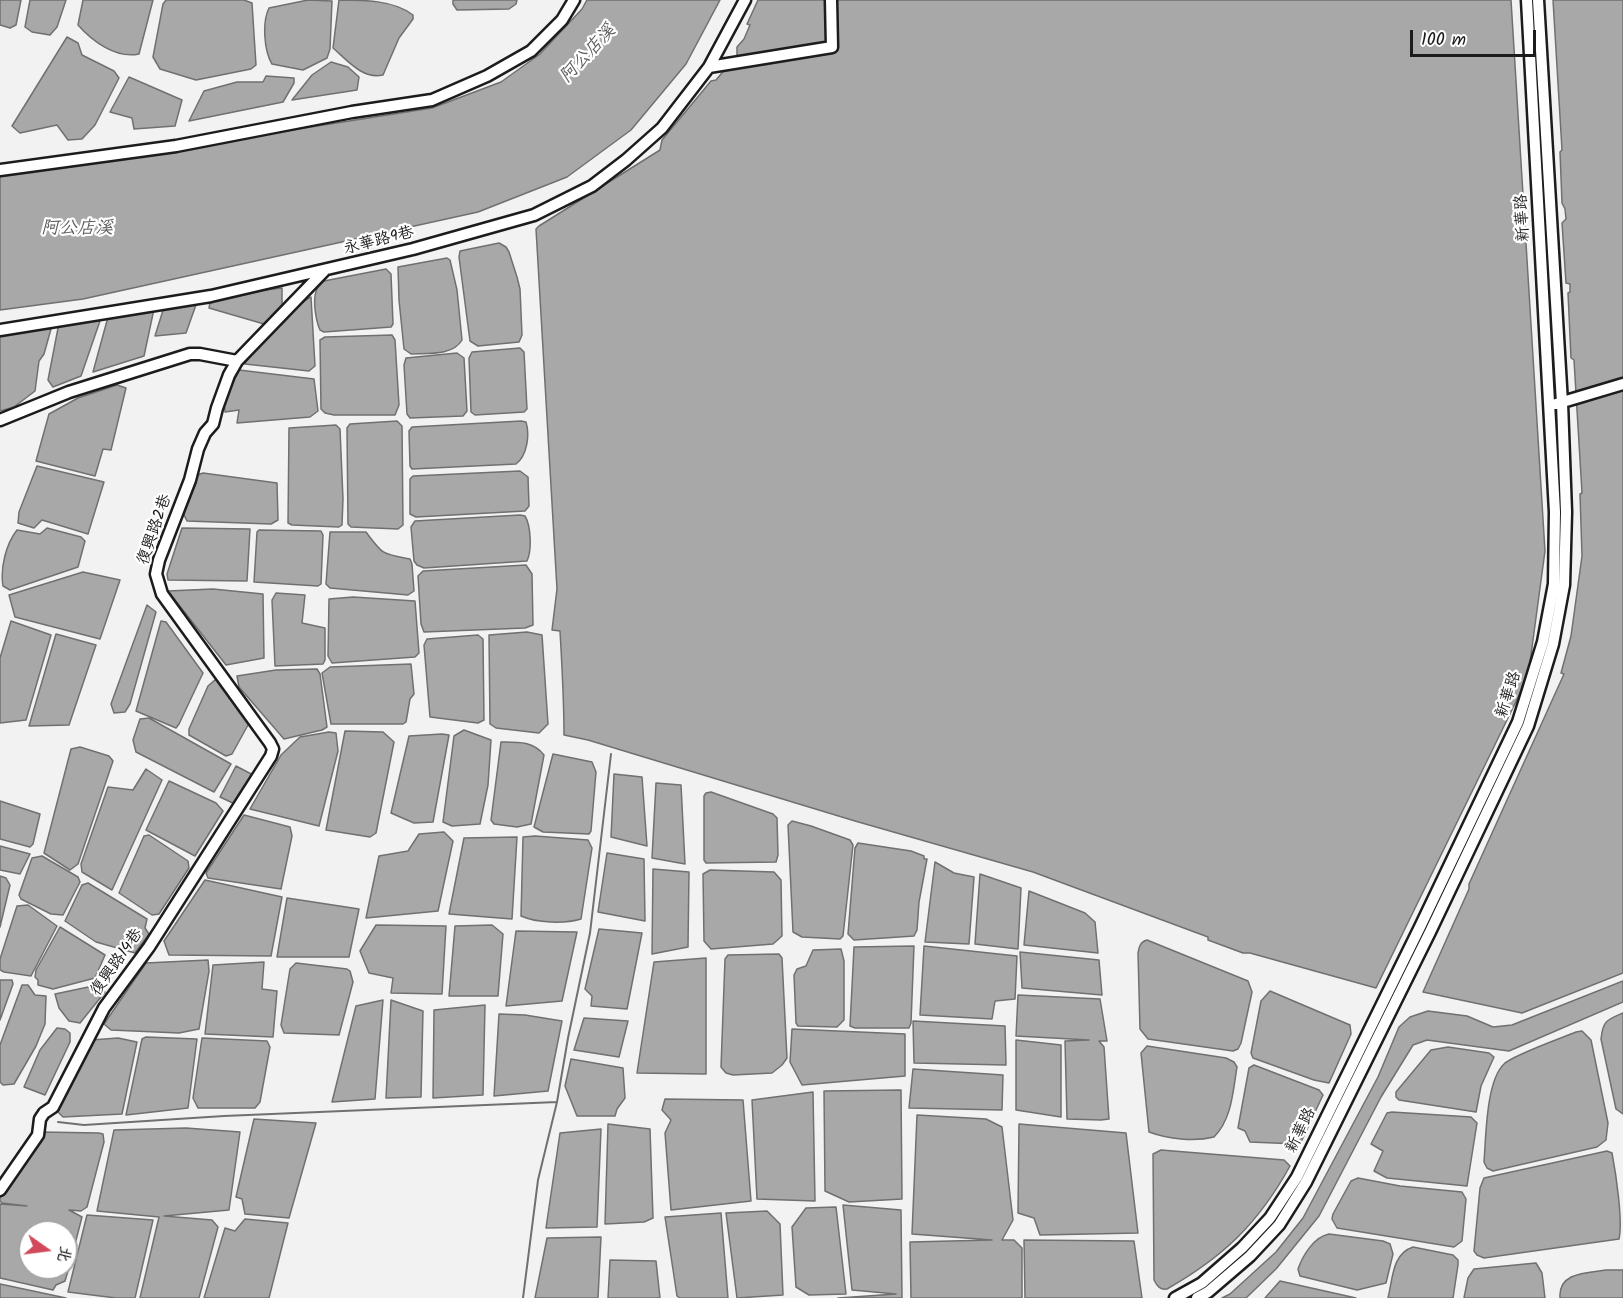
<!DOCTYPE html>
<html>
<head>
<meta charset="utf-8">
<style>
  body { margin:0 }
  #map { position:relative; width:1623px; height:1298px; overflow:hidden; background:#f2f2f2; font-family:Kalam,"LXGW WenKai TC",sans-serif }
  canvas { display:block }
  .north { position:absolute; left:18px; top:1220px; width:60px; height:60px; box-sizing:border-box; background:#fff; border:2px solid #a4a4a4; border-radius:50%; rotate:104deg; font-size:16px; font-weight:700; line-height:24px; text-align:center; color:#1c1c1c }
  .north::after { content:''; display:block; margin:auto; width:21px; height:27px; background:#d1495b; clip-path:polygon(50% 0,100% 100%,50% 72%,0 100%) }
  .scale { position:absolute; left:1410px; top:30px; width:126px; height:27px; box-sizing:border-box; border:3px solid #1c1c1c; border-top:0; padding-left:8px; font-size:18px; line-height:21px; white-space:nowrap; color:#1c1c1c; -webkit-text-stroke:4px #fff; paint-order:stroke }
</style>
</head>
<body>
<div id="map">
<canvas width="1623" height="1298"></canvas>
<div class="north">北</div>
<div class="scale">100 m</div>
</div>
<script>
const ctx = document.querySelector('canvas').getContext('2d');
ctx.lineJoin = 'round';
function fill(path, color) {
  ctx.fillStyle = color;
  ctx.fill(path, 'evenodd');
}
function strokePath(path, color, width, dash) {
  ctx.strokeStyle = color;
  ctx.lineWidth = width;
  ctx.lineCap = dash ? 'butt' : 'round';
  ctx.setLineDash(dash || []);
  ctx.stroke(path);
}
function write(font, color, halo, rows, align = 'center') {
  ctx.font = font + ' Kalam,"LXGW WenKai TC",sans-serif';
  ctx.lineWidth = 4.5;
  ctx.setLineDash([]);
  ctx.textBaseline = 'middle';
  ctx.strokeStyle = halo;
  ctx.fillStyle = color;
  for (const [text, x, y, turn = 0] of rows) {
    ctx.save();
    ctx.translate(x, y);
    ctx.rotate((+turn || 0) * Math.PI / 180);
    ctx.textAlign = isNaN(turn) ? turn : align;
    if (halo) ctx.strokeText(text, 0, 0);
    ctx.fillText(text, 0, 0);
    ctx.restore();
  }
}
const water = new Path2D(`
  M0,0h21l-5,25 -6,3 -10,-3z
  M30,0h36l-9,27 -7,8 -18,-3 -7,-5z
  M83,0h70l-14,54c-23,5 -47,-13 -61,-29z
  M166,0h78l8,3 4,62 -5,4 -55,11 -36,-11 -7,-12 10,-53z
  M308,0l24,1 -2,48 -3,9 -24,12 -31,-6c-8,-13 -10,-42 -3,-56z
  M339,0c24,0 55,0 74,15v4l-14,19 -16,37c-20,5 -36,-15 -50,-27z
  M453,0h64l-1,4 -7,5 -52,1 -4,-6z
  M587,0h133l-34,64 -55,66 -64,47 -89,35 -395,87 -83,11v-137l190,-27 242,-38 69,-26 39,-28 42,-45z
  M758,0h753l34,551 -17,126 -152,311 -126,-35h-7l-35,-13v-3l-175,-65 -178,-51 -267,-81 -24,-5c0,-36 -2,-69 -4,-104l-8,-1 5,-41 -21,-360 3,-3 121,-76 2,-10 49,-59 5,-1 21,-25v-8l7,-8 6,-14 -3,-1z
  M1553,0h70v973l-101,40 -99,-21 46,-103v-5l95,-210 -3,-1 10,-37 11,-80 -2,-62 2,-1 -8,-133 -3,-2 -3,-65 2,-1v-8l-4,-1 -4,-60 4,-4 -1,-10 -3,-6 -2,-51 2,-2z
  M67,37l11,6 4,12 32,16 5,7 -24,47 -13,14 -14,1 -11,-15 -37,8 -8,-7z
  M331,62l17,5 11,10 -2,13 -65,10 20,-25z
  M266,76l28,2v5l-11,19 -94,19 15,-30 33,-9h26z
  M129,77l53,23 -7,26 -41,3 -2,-11 -22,-6z
  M499,243l7,4 3,5 8,25 3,12 2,46 -3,7 -41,4 -8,-5 -11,-84 1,-6z
  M447,258l3,2 7,30 5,50c-9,16 -35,13 -51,14l-7,-5 -5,-49 -1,-33z
  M386,269l5,5 2,50 -2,3 -67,5 -4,-2c-4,-9 -8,-31 -3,-41 0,-1 6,-7 7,-8z
  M282,288v23l-18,13 -55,-16 2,-12z
  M311,297l4,69 -6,5 -64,-7c9,-22 22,-27 37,-42 10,-9 16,-19 29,-25z
  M197,302l-11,31 -31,3 9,-29z
  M154,309l-10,47 -51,16 15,-55z
  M101,318l-20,58 -28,11 -5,-7 11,-57z
  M35,328l16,1 -7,25 -5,7 -4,30 -21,16 -14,4v-77z
  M392,335l3,5 4,65 -4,10h-61l-9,-2 -4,-4 -1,-69 5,-3z
  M520,348l4,4 3,57 -3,3 -49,3 -4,-3 -2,-54 3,-6z
  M457,353l7,5 3,53 -4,5 -53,2 -3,-4 -3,-49 2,-7z
  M239,370l75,9 4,32 -8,6 -73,6 2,-13 -14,2 -1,-10z
  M117,385l9,3 -15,62 -8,-1 -8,27 -59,-15 13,-47 29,-16z
  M397,421l5,5 1,99 -5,4 -47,-2 -3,-3 -1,-96 3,-4z
  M521,421l5,1c4,13 1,34 -10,42l-104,5 -2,-3 -1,-35 3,-4z
  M336,425l4,4 3,70 -1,26 -3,2 -47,-2 -4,-2 1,-95z
  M37,466l67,16 -16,52 -46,-14 -8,8 -16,-5 1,-11z
  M520,471l8,6 1,29 -4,5 -109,6 -6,-3v-35l3,-3z
  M203,473l74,10 1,37 -7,4 -84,-3 -5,-10 13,-35z
  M520,515l5,1c6,10 7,34 2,45l-103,7 -7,-3 -3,-4 -3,-34 4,-6z
  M47,528l34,9 4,4 -7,26 -68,23 -7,-4c-3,-18 3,-42 14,-56l23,4z
  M182,528l68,1 -3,52 -79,-1 -1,-6z
  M259,530l62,1 2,4 -2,49 -3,2 -64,-4 3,-50z
  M330,532h36c17,23 16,22 44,27l2,5 2,27 -6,4 -78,-7 -4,-4z
  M526,565l6,9 1,51 -8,3 -101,4 -3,-8 -3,-48 5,-5z
  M83,572l37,8 -20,59 -85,-22 -6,-22z
  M213,589l50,5 1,64 -38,7 -58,-74z
  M276,593l29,2 -3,28 23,5v32l-2,4 -48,2 -3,-66z
  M353,597l62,4 4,52 -4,4 -83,6 -4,-7 1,-57z
  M147,605l9,7 -26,92 -5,8 -11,1 -3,-9z
  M11,621l40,14 -25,85 -26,3v-65z
  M161,621l5,1 37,51 -24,51 -3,4 -40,-17z
  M527,632l15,3 6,89 -9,9 -43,-5 -6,-4 -1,-89z
  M56,634l40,11 -27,80 -40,1z
  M478,635l5,4 1,81 -6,3 -48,-6 -6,-72 3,-6z
  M411,664l3,30 -4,5 -4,23 -3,2h-72l-9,-51 8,-6z
  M317,669l3,5 7,53 -5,3 -38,9 -45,-52 -2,-11 39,-6z
  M216,679l31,38 1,8 -16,29 -6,2 -37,-21v-6l19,-43z
  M149,718l82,46 -17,28 -78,-40 -3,-12 7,-21z
  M464,730l27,10 -3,45 -8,39 -28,2 -9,-4 11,-86z
  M345,731l38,1 11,10 -18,91 -6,4 -44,-7z
  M329,732l7,1 2,18 -19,75 -69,-17 31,-54 19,-18z
  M442,734l7,1 -16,87 -19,1 -23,-10 18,-77z
  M501,742c17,0 32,-1 43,13l-13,69 -14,3 -23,-3 -3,-4z
  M80,747l29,9 4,5 -35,103 -8,6 -26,-17 27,-104z
  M553,754l39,8 4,10 -5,59 -2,3 -46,-2 -9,-5z
  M236,766l19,10 -18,29 -17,-8z
  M146,769l16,11 -50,110 -30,-18 -1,-8 27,-77 25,3z
  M614,774l28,3 5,69 -36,-9z
  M169,781l47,22 7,8 -28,45 -49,-26z
  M656,783l25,2 4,79 -33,-6z
  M711,792l62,22 4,4 1,37 -2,7 -70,1 -2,-3v-64l2,-3z
  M0,801l40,13 -7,30 -3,3 -30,-8z
  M244,815l46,12 2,9 -11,53 -73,-11 -2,-5z
  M792,821l19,5 39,14 3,5 -10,91 -3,3 -38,-2 -9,-5 -5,-107z
  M444,832l9,9 -15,70 -72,7 13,-62 29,-5 11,-17z
  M149,835l39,26 1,7 -30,46 -7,1 -33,-22 25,-57z
  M535,836l53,4 4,8 -11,71c-17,5 -44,4 -60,-3l2,-79z
  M517,837l-5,82 -63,-5 15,-76z
  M858,843l53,8 13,5v3h3l-8,43 -2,28 -3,6 -60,4 -6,-6 7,-86z
  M0,846l30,8 -10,20 -20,-4z
  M607,853l37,6 1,62 -47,-9z
  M42,856l36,21 2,5 -17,33 -12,-1 -30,-15 -2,-4 13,-37z
  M935,862l19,11 20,4 -5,67 -44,-2z
  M653,869l36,3 -1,75 -36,7z
  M710,870l64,2 7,8 1,56 -9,8 -62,5 -7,-8 -1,-67z
  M980,874l41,14 -3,61 -43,-5z
  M0,876l6,2 4,7 -10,42z
  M205,880l77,17 -11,59 -102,-1 -5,-14z
  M88,883l59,36 -2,9 4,6 -14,19 -39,-11 -31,-21 17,-36z
  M1029,891l56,22 10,9 3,31 -74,-8z
  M287,898l72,11 -10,48h-72z
  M28,905l29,21 -26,50 -27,-4 -4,-2v-11l17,-53z
  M376,925l70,1 -4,68 -51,-1 2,-15 -24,-5 -9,-22z
  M492,925l11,9 -5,62h-49l6,-70z
  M60,927l45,28 -10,23 -42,11 -15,-4v-5l-3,-3 1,-7z
  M599,929l43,4 -15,76 -36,-3 1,-10 -7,-7z
  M516,931l61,1 -15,69 -56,5z
  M1147,940l101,41 4,11 -11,51 -3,6 -5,2 -85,-12 -8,-10 -2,-76c1,-6 2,-11 9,-13z
  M914,946l-3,77 -2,5h-54l-5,-2 4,-79z
  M924,946l93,10 -2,43 -20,2 -3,18 -72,-4z
  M841,949l3,12v59l-7,7 -39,-1 -2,-3 -2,-48 3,-6 9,-3 7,-16z
  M1020,952l79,8 3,35 -80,-7z
  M779,954l3,4 5,100 -5,7 -10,8 -39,2 -7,-2 -5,-6 4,-108 3,-4z
  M706,958v116l-69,-1 17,-111z
  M208,960l1,11 -10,58 -20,4 -68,-3 -7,-6 42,-61z
  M264,962l-2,27 15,2 -4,46 -68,-3 8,-69z
  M296,963l51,6 3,2 3,11 -14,53 -55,-2 -3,-8 9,-56z
  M0,980h12l1,4 -13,36z
  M1623,981v21l-114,49 -82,-11 -14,5 -32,52 -62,119 -43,53 -30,29h-24l8,-4 46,-42 27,-34 75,-141 21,-50 11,-10 18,-6 39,5 26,11 19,-2z
  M22,985h6l7,10 11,1 -1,28 -9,22 -22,38 -11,1 -3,-3v-37z
  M98,985l7,7 -25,31 -11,-2 -10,-13 -4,-14z
  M1270,991l80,34 1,9 -22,49 -15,-3 -61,-22 -2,-5 10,-52z
  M1018,995l82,4 7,42h-8l5,6 5,72 -8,1 -34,-1 -2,-78 24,-1 -73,-4z
  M383,1000l-8,99 -43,3 24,-96z
  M391,1000l32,11 -2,86 -35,1z
  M485,1005l-2,90 -50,3 1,-88z
  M1623,1013v101l-7,-5 -15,-70c2,-19 6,-19 22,-26z
  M499,1014l26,1 37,6 -14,70 -54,5z
  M584,1018l44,3 -9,36 -45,-7z
  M913,1021l92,5 1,39 -92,-2z
  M57,1028l8,1 5,4v9l-25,53 -21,-8 16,-37z
  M792,1029l113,5v42l-103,9 -12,-23z
  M1582,1031l9,9 17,83 -2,17 -9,7 -104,24 -6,-3 -3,-6c2,-25 2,-81 20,-98 9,-9 58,-26 72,-32z
  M146,1037l51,2 -9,69 -62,7 16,-76z
  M118,1038l19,4 -15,72 -59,3 -5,-5 33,-72z
  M202,1038l65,3 3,6 -10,55 -5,6h-57l-5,-10z
  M1016,1040l45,5v72l-45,-7z
  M1147,1046l79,12 8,4 3,5c-4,24 -5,52 -23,70 -20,5 -46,2 -65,-5l-8,-79z
  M1448,1047l41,6 5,4 -13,29 -5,26 -77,-12 -3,-3v-5l35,-42z
  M571,1059l52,9 2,30 -8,11 -2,7h-38l-12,-30z
  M1254,1065l65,25 4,5 -22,47 -4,2 -47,-2 -5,-11 -7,-3 11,-60z
  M913,1069l90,6 -1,35 -93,-2z
  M901,1090l1,109 -53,3 -24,-11 -1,-100z
  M813,1092l2,109 -58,-2 -5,-99z
  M665,1099l78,1 8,101 -80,9 -6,-77 6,-13 -9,-10z
  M1392,1112l79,5 6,6 -10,63 -80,-8 -13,-7 9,-20 -12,-7 16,-31z
  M917,1115l69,4 16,8 11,93 -11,20h12l8,8v50h-111l-1,-56 82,-2 -80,-6z
  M254,1119l62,4 -27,95 -44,-4 -3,-15 -6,-2z
  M608,1124l42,5 3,89 -9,4 -39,2z
  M1019,1124l107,9 12,100 -98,2 -6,-17 -16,-5z
  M186,1128l54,4 -11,78 -65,6 48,4 6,7 -19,71h-59l19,-81 -62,-6 17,-81z
  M601,1129l-4,98 -51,1 14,-95z
  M41,1132l58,1 4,1 1,8 -17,65 -6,4 -12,-1 13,7 -9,35 -7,3v-23h-36v36h36v-11l6,1 -7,23 -9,4 -3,5 -53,-12v-74l27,2 -25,-3 -2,-2v-6z
  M1161,1150l123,10 6,6c-32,58 -67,91 -123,123 -7,1 -10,-3 -13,-9l-1,-126z
  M1607,1151l5,2c4,21 11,68 7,86l-135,19 -7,-3 -3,-4 6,-63 4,-10z
  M1358,1178l42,8 62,6 4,7 -4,42 -8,6 -117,-19 -5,-9 1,-5 18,-33z
  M843,1205l58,5 1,88h-64l58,-4 -44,-4z
  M836,1207l10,87 -37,1 -13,-8 -4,-60 14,-19z
  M767,1211l13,13 3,71 -46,3 -11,-85z
  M721,1213l7,85h-48l-3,-2 -12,-79z
  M87,1215l66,5 -18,78h-19l-48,-6z
  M245,1219l43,4 -19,75h-65l21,-70 10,3z
  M1329,1234l54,7 7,3 3,10 -7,29 -29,7 -57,-14 -2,-7c5,-14 16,-32 31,-35z
  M601,1237l-3,61h-63l12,-60z
  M1024,1240l110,1 8,57h-117z
  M1413,1247l40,8 5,5v5l-5,33h-65c5,-20 4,-44 25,-51z
  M610,1260l46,1 4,37h-52z
  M1536,1263l6,10 3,25h-81l4,-20 6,-9z
  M1606,1270h17v28h-63c-2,-26 27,-25 46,-28z
  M1280,1281l76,17h-91z
  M0,1284l66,14h-66z`);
const stream = new Path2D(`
  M58,1122l26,3 140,-9 333,-14
  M523,1298l15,-118 19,-78 11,-64 22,-105 21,-179`);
const minor = new Path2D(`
  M709,67l36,-67
  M0,170l176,-24 176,-34 80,-12 55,-24 44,-25 31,-31 12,-20
  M0,330l211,-34 202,-47 121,-34 58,-29 34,-26 36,-32 47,-61 123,-20 -1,-47
  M1556,404l67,-20
  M0,420l69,-28 121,-38h10l37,7
  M0,1190l38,-55 2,-16 4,-6 9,-6 51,-99 45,-61 122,-191 2,-7 -3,-6 -108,-149 -6,-20 3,-14 31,-80 8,-31 7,-16 8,-9 4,-16 12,-33 8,-14 87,-90
  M1175,1298l27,-15 40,-35 28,-30 27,-41 123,-250 98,-205 25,-80 11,-58 1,-72 -28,-512
  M1197,1298l11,-6 42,-36 29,-31 27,-43 124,-250 98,-206 25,-82 11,-59 2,-73 -4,-109 -24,-403`);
const streetNames = [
  ["新華路",1524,218,-93],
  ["永華路9巷",379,242,-14],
  ["復興路2巷",156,530,-71],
  ["新華路",1510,695,-72],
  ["復興路14巷",118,963,-55],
  ["新華路",1302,1131,-64]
];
const waterNames = [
  ["阿公店溪",589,55,-47],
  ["阿公店溪",77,230]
];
fill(water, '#a8a8a8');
strokePath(water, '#707070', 1.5);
strokePath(stream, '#707070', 2);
strokePath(minor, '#1c1c1c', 15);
strokePath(minor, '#fff', 10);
write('16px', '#1c1c1c', '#fff', streetNames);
write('italic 18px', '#5b5b5b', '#fff', waterNames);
</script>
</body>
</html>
